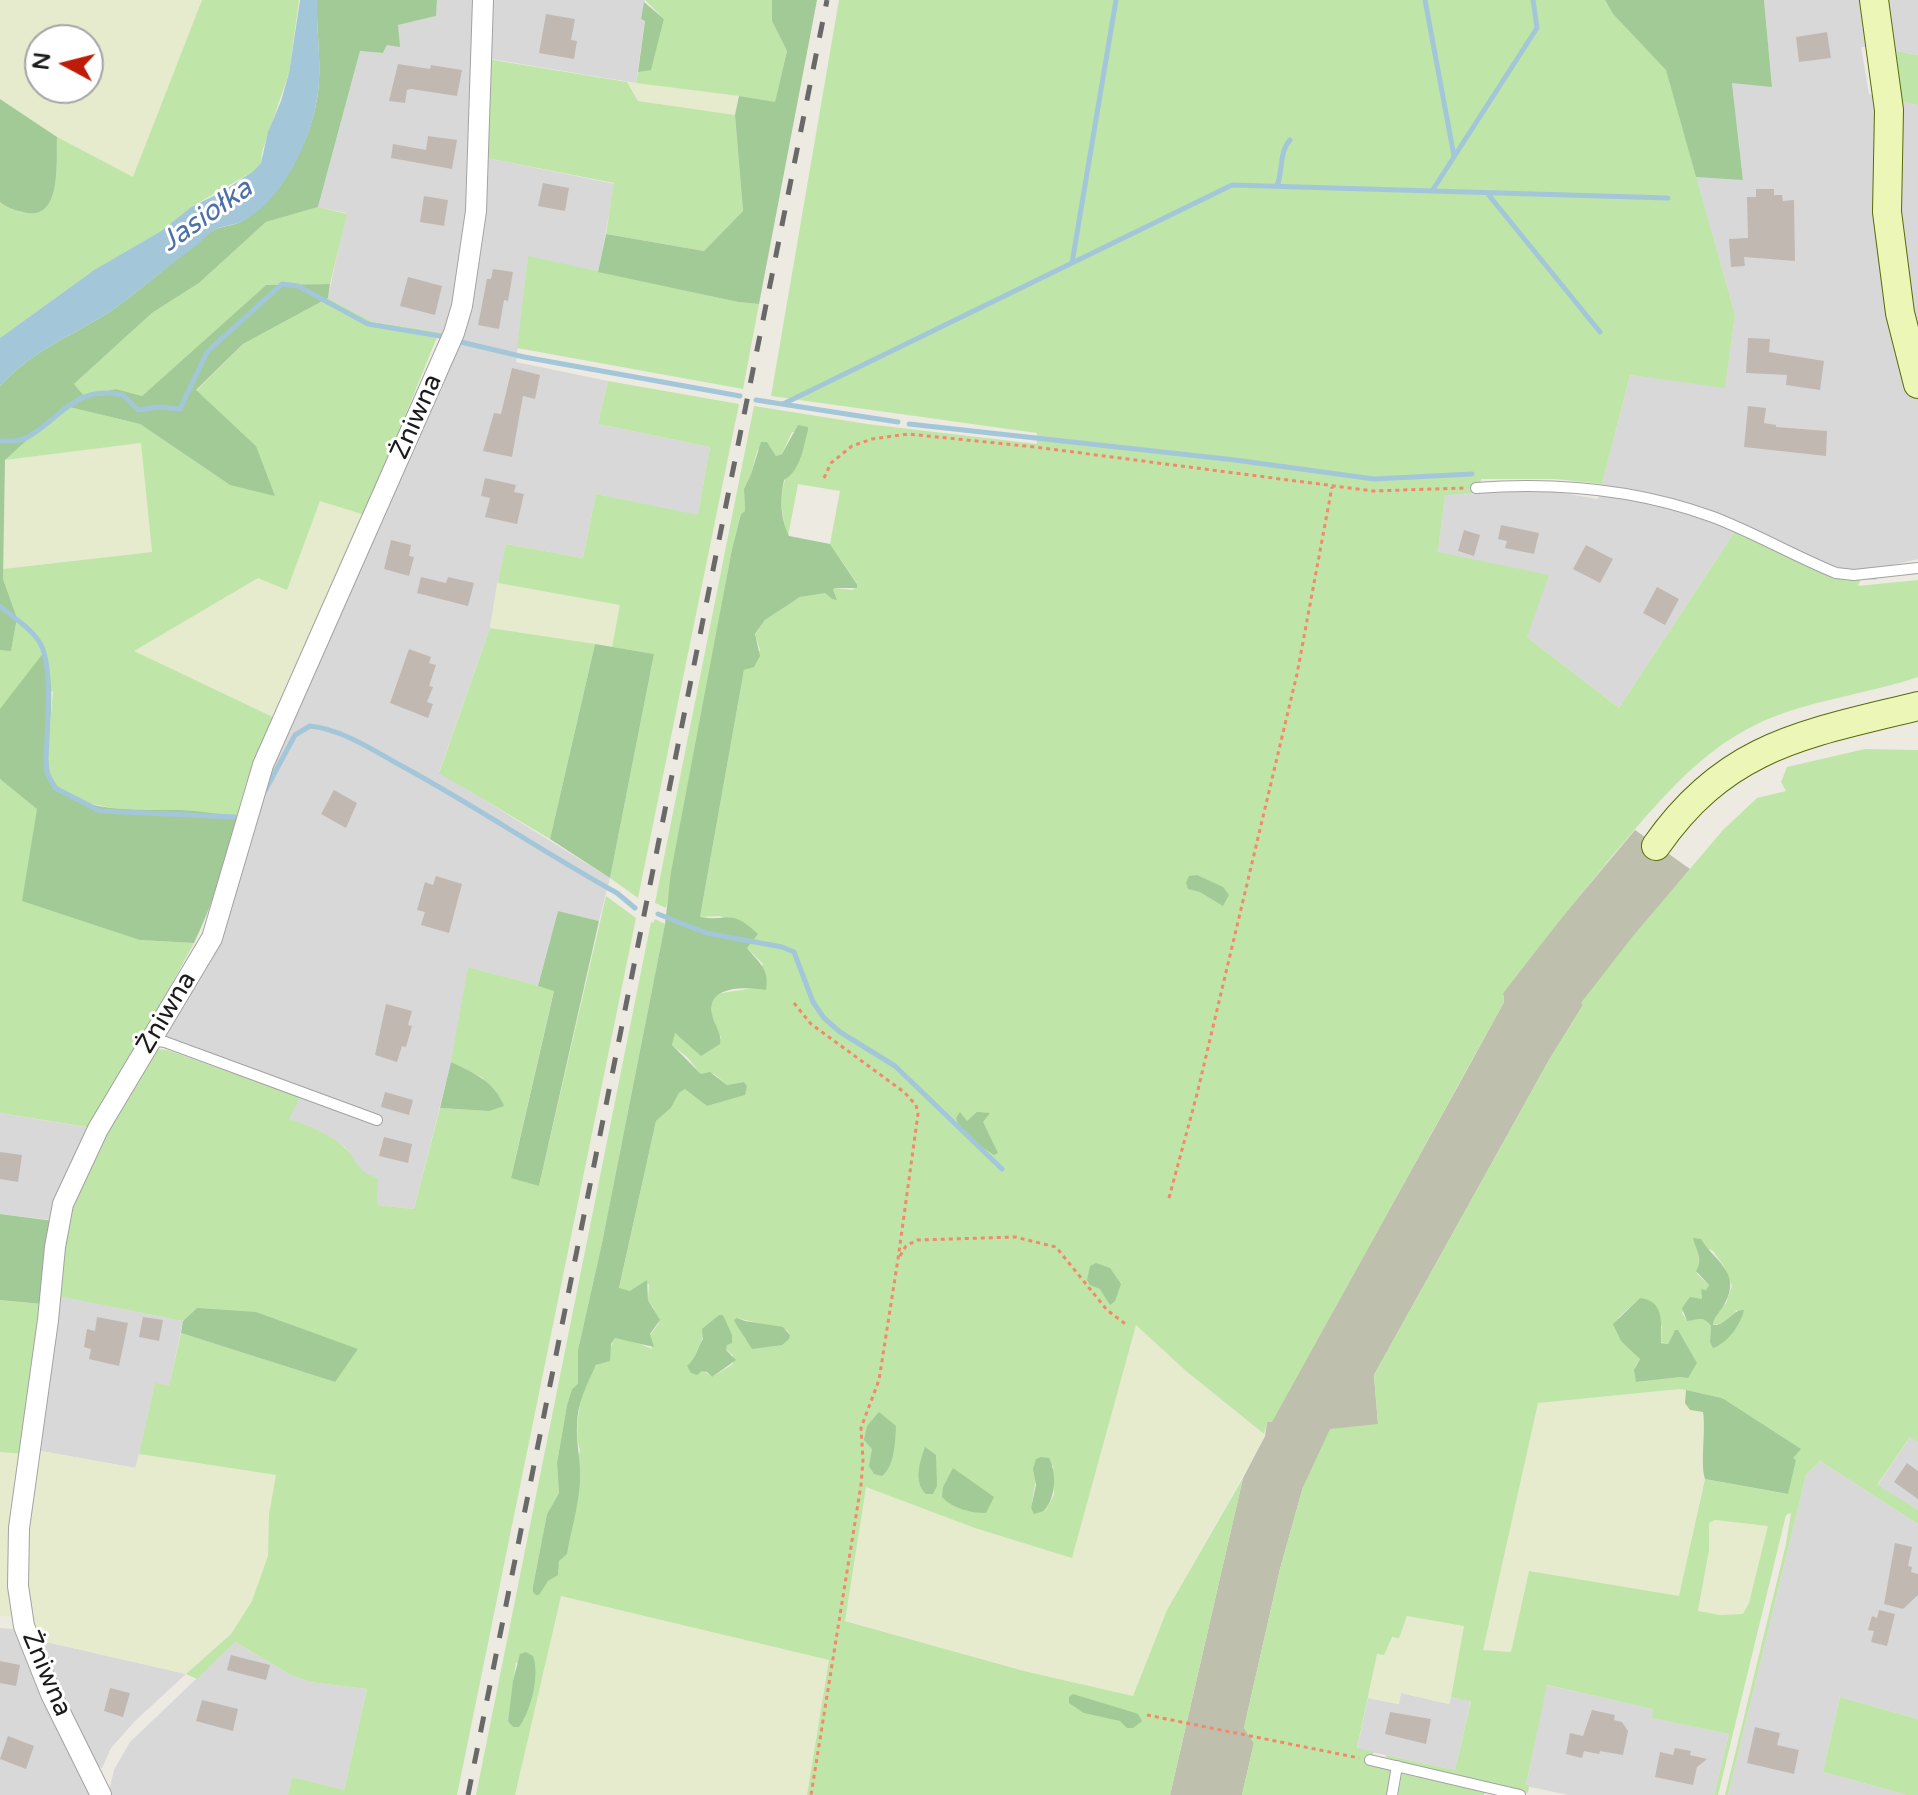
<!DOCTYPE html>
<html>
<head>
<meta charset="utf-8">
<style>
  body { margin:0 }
  #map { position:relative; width:1918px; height:1795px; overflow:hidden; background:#eceae1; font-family:"Varela Round",sans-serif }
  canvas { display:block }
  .north { position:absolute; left:24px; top:24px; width:80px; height:80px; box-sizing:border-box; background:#fff; border:2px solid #a4a4a4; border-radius:50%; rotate:277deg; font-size:22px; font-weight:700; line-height:32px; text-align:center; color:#1b1b1b }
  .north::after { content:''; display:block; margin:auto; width:28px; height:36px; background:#be1c09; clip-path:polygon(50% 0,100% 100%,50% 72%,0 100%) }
</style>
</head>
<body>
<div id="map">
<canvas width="1918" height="1795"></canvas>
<div class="north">N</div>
</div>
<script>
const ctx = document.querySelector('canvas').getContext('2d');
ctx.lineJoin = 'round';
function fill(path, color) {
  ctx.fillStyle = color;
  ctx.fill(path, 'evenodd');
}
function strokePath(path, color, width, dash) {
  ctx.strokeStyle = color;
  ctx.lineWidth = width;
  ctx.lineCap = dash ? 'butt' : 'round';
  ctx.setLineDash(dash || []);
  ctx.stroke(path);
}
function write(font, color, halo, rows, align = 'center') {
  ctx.font = font + ' "Varela Round",sans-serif';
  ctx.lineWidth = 6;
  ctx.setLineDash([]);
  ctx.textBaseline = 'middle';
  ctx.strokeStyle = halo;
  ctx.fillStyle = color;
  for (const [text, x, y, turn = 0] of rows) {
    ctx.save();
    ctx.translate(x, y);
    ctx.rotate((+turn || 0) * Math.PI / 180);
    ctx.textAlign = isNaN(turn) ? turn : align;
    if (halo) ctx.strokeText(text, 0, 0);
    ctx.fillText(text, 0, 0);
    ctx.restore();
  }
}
const residential = new Path2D(`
  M437,0h208l-4,19 4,1 -9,63 -163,-27 14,102 128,26 -17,88 -70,-15 -12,105 92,19 -10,43 112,23 -12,69 -102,-22 -13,64 -77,-14 -16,84 -51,144 171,106 -11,43 -41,-10 -20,75 -70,-19 -9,64 -45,178 -37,-4 -13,-31 -19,-27 -57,-28 11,-22 -148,-57 49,-83 48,-151 192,-453 -1,-21 -66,-10 -45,-24 18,-85 -28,-6 42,-156 23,2 15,-28 38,-9z
  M1764,0h154v55l-43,-8h-14l8,47 49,11v454l-69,17 -114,-45 -116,177 -92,-71 -89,-85 7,-58 106,-3 47,8 32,-124 95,12 10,-72 -39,-138 47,2 -11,-97 40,4z
  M0,1113l103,17 -43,91 -60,-7z
  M52,1283l11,14 120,24 -14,66 -14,-3 -19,84 -95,-17 -12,1z
  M1911,1436l7,6v68l-41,-24z
  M1820,1461l98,63v195l-78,-22 -17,75 84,23h-179l78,-320z
  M0,1628l20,2 76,165h-96z
  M38,1640l148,34 -51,47 -24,27 -9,20 -7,-2 -32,-64z
  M235,1642l56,33 19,7 57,7 -23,101 -52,-13 -4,18h-180l6,-25 16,-28z
  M1546,1685l108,24 -1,9 76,16 -15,61h-146l-42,-9z
  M1401,1693l48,11 2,-7 20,3 -16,70 -98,-21 11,-51 30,6z`);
const construction = new Path2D(`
  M1635,830l55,39 -108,133 1,3 -34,55 -175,315 4,49 -75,63 -23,82 -36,159 10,15 -12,52h-72l73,-317 22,-42 2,-14 5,-1 191,-344 41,-75 -1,-9 54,-70z`);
const farmland = new Path2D(`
  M0,0h202l-69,178 -76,-41 -57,-38zM40,40h48v48h-48z
  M627,82l112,14 -4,19 -97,-14z
  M141,443l11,109 -149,17 2,-109z
  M320,500l45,15 -88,204 -144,-68 125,-74 29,13z
  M497,583l124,22 -9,42 -122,-19z
  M1136,1325l50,46 79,65 -98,174 -34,86 -108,-25 -181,-51 22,-134 109,42 97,29z
  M1680,1389l6,1 -1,13 18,8 3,47 -4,8 3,10 -26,120 -150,-25 -18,81 -29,-2 55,-247z
  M41,1451l94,17 4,-14 137,21 -7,39 -1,42 -16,45 -21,33 -45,40 -148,-34 -12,-46 -2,-41z
  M0,1452l25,2 -7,163 -18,-1z
  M1714,1520l55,6 -22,83 -4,5 -23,1 -22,-3 11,-62v-27z
  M561,1596l268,64 -22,135h-292z
  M1406,1616l58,10 -15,78 -48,-11 -2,11 -31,-6 9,-44 14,-17 8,1z`);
const grass = new Path2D(`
  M202,0h97l-10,73 -27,79 -1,11 -9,9 -61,35 -30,24 -67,39 -94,68v-136c7,6 14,8 23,10 40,12 33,-52 34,-75l76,40z
  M645,0h127v21l15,30 -12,52 -36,-7 -103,-13 2,-11 13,-3 13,-50z
  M839,0h766l8,14 53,55 69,246 -10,73 -95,-13 -28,109 -46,-5h-75l-3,14 -33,2 -7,57 111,23 -22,62 92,71 116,-177 80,39 15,5 51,2 -6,3 -14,-1 -3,7 60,-6v97c-53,18 -112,23 -163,48 -59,29 -100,81 -142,130 -37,45 -74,91 -110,138l1,9 -232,420h-5l-3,12 -78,-63 -50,-46 -64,233 -97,-30 -109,-41 -21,134 179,50 109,25 34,-86 76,-132 -73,317h-363l22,-135 -268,-64 -46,199h-39l175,-873 2,1 2,-4 10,5 -63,319 -24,107v35l-6,4 -5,16 -10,58 2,30 -12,21 -14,72 14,-5 12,-10 -2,-4 23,-117c-7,-21 1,-70 18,-86 1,-1 4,-2 5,-3 5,-6 8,-16 12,-23l16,2 21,9 -2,-14 9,-12 -6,-16 -5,-7 1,-16 -19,7 -11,-2 37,-168 15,-13 8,-15 7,-5 21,18 37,-11 3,-9 -3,-4 -17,3 -13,-11h-13l-14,-17 -15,-12 2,-12 32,18 15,-13 -9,-22 -1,-16 5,-6 38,-6 9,-24 -16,-16 10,-13 -37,-19 -20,1 44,-247 4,-1 12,-19 -5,-15 10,-15 35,-23 25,-5 7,7 1,-9 2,-2 18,2 4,-7 -27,-39 10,-53 -42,-7 -10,52 -2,-5c-11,-46 1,-57 21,-97l-15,-2 -10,22 -6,2 -9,-14 -10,9 -6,23 -7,15 1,22 -4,3 -9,35 -66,359 -11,-5 99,-497 113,18 170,20v-11l-266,-37zM719,1315h4l5,15 -2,20 7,5v9l-21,13 -20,-15 16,-36zM737,1318l50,12 3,5 -31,13 -14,-9zM1053,1465l1,30 -9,16 -10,2 -4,-5 5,-30zM516,1662l18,19 -10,39 -16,1z
  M1896,51l22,4v50l-18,-4z
  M487,59l140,23 11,19 97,14 8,96 -39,40 -98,-17 8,-51 -127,-25z
  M318,207l29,7 -17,70 -64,1 -124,111 -26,-7 -33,7 -9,-12 78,-71 47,-30 67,-61z
  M528,256l210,46 21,2 -16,85 -226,-41z
  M328,298l45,24 66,10 -74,183 -45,-14 -33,89 -29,-12 -124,73 143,68 -31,64 -9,33 -55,-6 -55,1 -44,-9 -24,-12 -9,-13 -3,-16 6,-70 -53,18v-59h11l6,-32 -14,-39v-10l149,-17 -11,-109 -136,17 60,-54 75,18 90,61 26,-39 -60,-55 47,-47z
  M608,381l131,23 -101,494 -28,-20 44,-224 -42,-7 8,-42 -122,-22 8,-39 77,14 13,-64 102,21 12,-68 -112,-23z
  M490,628l105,16 -45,195 -111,-66z
  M1865,749l53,1v692l-8,-5 -33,48 41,25v14l-98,-63 -14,14 -78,320h-3l61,-251 5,-31 -5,2 -68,280h-4l15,-61 -77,-16 1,-9 -106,-24 -21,100 3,1 -1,7 -141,-35 -2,-3 70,15 16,-69 -20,-4 13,-71 -57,-10 -8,22 -7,-1 -8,18 -7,-1 -20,94 17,4 -3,6 21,13 -5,24h-145l12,-52 -10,-15 36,-159 23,-82 27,-58 48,-5 -4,-49 175,-315 34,-55 -2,-2 52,-67 90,-106 34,-32 29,-7 -5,-9 6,-15zM1696,1244l17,7 12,17 7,18 -6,17 -11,13 -2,9 11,-2 13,-13 4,9 -21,26 -10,-3 1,-16c-7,-9 -14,-9 -24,-5l-5,-8 8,-15 12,1 -1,-10 5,1 3,-5 -12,-11 3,-9zM1640,1298l22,28 -1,16 7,2 7,-14 22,33 -16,14 -44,5 -2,-15 5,-8 -22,-41zM1680,1389l43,9 64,96 -82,-15 -26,117 -150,-25 -18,81 -28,-2 55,-247zM1715,1520l53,6 -19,77 -6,11 -23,1 -22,-4 11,-61v-27z
  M0,779l37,29 103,132 54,3 -101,185 -93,-15z
  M606,896l30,22 -179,877h-169l4,-18 52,13 23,-101 -57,-7 -19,-7 -56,-33 -38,37 -11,-5 45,-40 21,-33 16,-45 1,-42 7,-39 -137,-21 16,-71 14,3 12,-53 154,49 -138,-74 -14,13 -121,-24 -5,-7c4,-22 5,-46 11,-68 19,-60 55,-119 88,-173l11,1 133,47 -11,22c19,7 42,15 57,30 13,14 11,23 32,29l-1,27 37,4 26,-101 49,3 -6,-33 -32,-16 17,-95 86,23 -43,187 28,9z
  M0,1300l42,4 -17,150 -25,-2z
  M1840,1697l78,22v76h-11l-84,-23z
  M1399,1773l86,18 -1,4h-86l4,-21z`);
const forest = new Path2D(`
  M317,0h120l-1,16 -38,9 2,22 -13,-2 -4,8 -23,-2 -42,156 -52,15 -67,61 -47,30 -78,71 10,12 32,-7 26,7 124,-111 64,-1 -2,14 -85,46 -47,46 60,56 19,50 -45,-11 -90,-61 -75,-18 -60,54 -2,119 14,39 -6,33 -11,-1v-264c37,-40 73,-49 115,-78 33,-23 63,-52 95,-76 10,-7 25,-5 34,-12 35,-24 62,-70 71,-111 9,-37 1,-72 2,-109z
  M772,0h45l-58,304 -21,-2 -140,-30 8,-38 98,17 39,-40 -8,-96 4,-19 36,6 12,-51 -15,-30z
  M1605,0h159l8,87 -40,-4 11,97 -47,-3 -30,-107 -53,-56z
  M644,2l20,17 -13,51 -13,2 7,-51 -4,-2z
  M0,99l57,38c-1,23 6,87 -34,75 -9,-2 -16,-4 -23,-10z
  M798,425l10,2v3c-5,18 -7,40 -24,50 -4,19 -4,38 5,56l41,8 27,40v4h-22l-2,2 4,10 -5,-1 -7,-6 -25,4 -35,23 -10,14 5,22 -6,11 -10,3 -44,247c31,5 30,-9 58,17l-11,14c12,15 23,21 19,42 -19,-3 -60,-5 -54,24 2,11 10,18 8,30l-19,12 -26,-23 -3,12 29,29 9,-2 17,13 17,-3 3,4 -2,9 -38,11 -22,-17 -6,4 -8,15 -15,13 -37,167 11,3 17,-11 1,20 12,20 -10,14 4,13 -39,-9 -4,6 -1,17 -14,4c-9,19 -19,39 -19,60 -1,19 4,36 3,55 -1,25 -9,50 -13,74l-8,7 -1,14 -10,6 -9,14h-3l-3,-3v-6l14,-72 12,-21 -2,-30 10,-58 5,-16 6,-5v-34l24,-107 63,-319 6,-52 61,-323 9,-35 4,-3 -1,-22 7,-15 10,-32h6l9,14 6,-2z
  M595,644l59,10 -44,224 -60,-39z
  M44,652c13,34 5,70 4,105 -2,61 93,52 133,53 19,1 38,4 56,6 -11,44 -23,86 -43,127l-54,-3 -118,-39 15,-92 -37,-30v-70z
  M1197,875l26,12 6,8 -6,11 -23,-14 -12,-3 -2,-6 3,-7z
  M558,911l41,10 -60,265 -28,-8 43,-187 -16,-5z
  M451,1062c23,11 43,19 53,44l-15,5 -49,-3z
  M960,1112l7,9 10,-9 13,1 -7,9 15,31 -4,2c-14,-10 -33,-19 -38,-37z
  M0,1214l54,7 -12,83 -42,-4z
  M1693,1238l8,1c13,22 41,33 24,64 -4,9 -11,12 -12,22 14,1 19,-16 31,-15 -3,14 -16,33 -31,38l-3,-6 1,-16c-9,-11 -13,-6 -24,-5l-5,-13 8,-11 12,2 -1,-10 5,1 3,-5 -13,-14c8,-11 -1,-23 -3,-33z
  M1096,1263l14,5 11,16 -6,17 -5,4 -10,-16 -10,-4 -3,-5 3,-14z
  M1640,1298c25,3 21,25 21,45l7,1 7,-14h3l19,33 -9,15 -7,-1 -45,5 -2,-12 6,-11 -19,-18 -8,-17z
  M197,1308l59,4 102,37 -23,33 -154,-49 2,-12z
  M719,1315h4l9,20v8l-5,2 -1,5 10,10 -24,17 -5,-5 -5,-1 -5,4 -6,-2 -4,-7c9,-7 10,-18 16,-27l-1,-10z
  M737,1318l8,3 38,6 7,8 -1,4 -7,6 -30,4 -16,-25 -2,-4z
  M1686,1390l36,8 79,51 -8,9 3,2 -8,34 -83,-15c-5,-16 1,-46 -2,-67l-13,-2 -5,-7z
  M879,1412l17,14c-1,16 -1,40 -14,50l-8,-2 -5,-8 3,-17 -8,-9 3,-14z
  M925,1447l11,8 1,31 -4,8h-7c-13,-12 -6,-33 -1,-47z
  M1041,1457l8,1c8,16 7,39 -5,53l-10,3 -3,-6 5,-23 -3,-16 3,-10z
  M953,1468l41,29 -8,16c-15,0 -33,-4 -44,-16l1,-10z
  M526,1652l7,4c7,19 -2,55 -14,71h-6l-5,-6 5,-40 7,-27z
  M1073,1694l59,18 6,2 4,7 -9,7h-6l-7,-7 -36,-8 -15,-10v-6z`);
const water = new Path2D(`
  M300,0h17c-1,37 7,72 -2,109 -9,41 -34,90 -70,111 -10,6 -25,5 -34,12 -7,5 -12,12 -18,16 -27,19 -51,41 -78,60 -42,29 -78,38 -115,78v-48l94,-68 67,-39 30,-24 31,-15 30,-20 9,-9 7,-31 13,-31 8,-28z`);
const stream = new Path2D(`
  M1425,0l29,156
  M1277,186c6,-15 2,-34 13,-46
  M1432,191l105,-163 -4,-28
  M1487,193l113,139
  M1072,263l44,-263
  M461,342l63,15 216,39
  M756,400l142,22
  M783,404l449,-219 436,13
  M909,424l326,36 139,19 98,-5
  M0,441c9,0 18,1 26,-3 34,-18 48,-54 97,-43l15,15 21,-3 21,2 27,-57 75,-68 16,2 70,38 78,13
  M0,606c13,12 33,23 41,39 12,22 6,87 5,113l1,15 8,15 45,23 135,6
  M265,791l30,-56 15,-9c31,3 63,24 90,39 74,40 143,87 217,128l18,15
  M658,914l48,19 76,14 12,5 19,50 11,16 16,14 55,34 107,103`);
const building = new Path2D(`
  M546,14l29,5 -4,21 6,1 -3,18 -35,-6z
  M1827,32l4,26 -32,4 -3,-25z
  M398,64l32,5 1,-4 31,5 -5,26 -46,-7 -4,1 -2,13 -16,-2z
  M428,136l29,4 -5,29 -61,-11 2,-14 33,6z
  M543,183l26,5 -4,23 -27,-5z
  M1756,189h18v6h8l1,6 11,-1 1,61 -51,-4 1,9 -14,1 -2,-28 19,-1 -1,-41h9z
  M424,196l24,4 -4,26 -24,-4z
  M493,269l20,3 -5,29 -4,-1 -5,29 -21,-4 9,-46h4z
  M408,277l34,9 -7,29 -35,-9z
  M1748,338l22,1 -1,13 55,9 -4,29 -34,-5 1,-10 -41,-2z
  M512,368l28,7 -5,24 -12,-3 -11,61 -29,-6 11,-38 7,1z
  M1748,406l18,2 -2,15 12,2v2l51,4 -1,25 -82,-9z
  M485,478l31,7 -2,7 10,2 -7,30 -32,-7 5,-19 -9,-2z
  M1501,525l38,8 -5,21 -29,-6 2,-7 -9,-2z
  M1464,530l16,5 -6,21 -16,-5z
  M391,540l20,5 -2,11 5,1 -5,19 -25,-7z
  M1586,545l27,14 -13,24 -27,-14z
  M421,577l25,6 2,-6 26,6 -6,23 -51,-13z
  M1657,587l22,12 -14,26 -22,-12z
  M409,649l22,8 -2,6 7,2 -7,21 4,1 -6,15 6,2 -5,14 -38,-15z
  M334,790l23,13 -11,25 -25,-14z
  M436,876l26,8 -13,49 -28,-8 4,-13 -8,-2 8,-28 8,3z
  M386,1004l26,7 -4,14 4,1 -6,21 -4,-1 -5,16 -22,-7z
  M385,1092l28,8 -4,15 -28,-8z
  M384,1137l28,7 -4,19 -29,-7z
  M0,1152l22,3 -4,27 -18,-3z
  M97,1317l31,6 -9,43 -30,-7 2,-10 -7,-2 3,-18 8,2z
  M143,1317l20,3 -4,21 -20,-4z
  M1907,1463l11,8v28l-24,-17z
  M1895,1543l17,4 -4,19 4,1 -1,5 7,2v21l-15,14 -19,-5z
  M1879,1610l16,4 -8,32 -16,-4 3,-11 -6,-1 4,-14 5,2z
  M231,1655l39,10 -4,15 -39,-10z
  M0,1661l20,4 -4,21 -16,-3z
  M110,1688l20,5 -7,24 -19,-6z
  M202,1700l36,9 -5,22 -37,-10z
  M1592,1710l23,5 -1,5 8,2 6,9 -5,24 -23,-4 -1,3 -15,-3 -2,7 -16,-4 4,-21 13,3z
  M1390,1712l41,7 -5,25 -41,-10z
  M1755,1727l25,6 -3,12 22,5 -5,24 -47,-11z
  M8,1736l26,10 -8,23 -26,-10z
  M1675,1748l16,3 -1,4 17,4 -10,8 -4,18 -38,-8 5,-25 13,3z`);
const path = new Path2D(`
  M824,478l7,-15 21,-17 20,-7 36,-5 127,13 338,44 91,-3
  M794,1003l17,21 93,68 12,13 2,9 -20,145 -19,121 -18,48 2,32 -2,25 -50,310
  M1169,1198l28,-104 100,-420 35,-187
  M900,1256l6,-10 11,-6 98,-3 41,10 51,63 21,16
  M1147,1715l212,43`);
const lane = new Path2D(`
  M1476,488c80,-6 160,1 237,29 42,16 81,39 123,56l18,2 64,-7
  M151,1040l14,2 212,78
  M1370,1760l150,35
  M1392,1795l5,-29`);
const street = new Path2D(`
  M101,1795l-50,-101 -27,-68 -6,-40 1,-58 29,-208 7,-73 8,-43 35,-75 114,-191 51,-173 191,-432 8,-27 14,-95 7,-211`);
const secondary = new Path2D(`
  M1874,0l15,110 -2,102 13,101 18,71
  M1656,846c71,-102 150,-112 262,-140`);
const rail = new Path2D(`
  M468,1795l359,-1795`);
const streetNames = [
  ["Żniwna",417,417,-66],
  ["Żniwna",167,1013,-59],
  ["Żniwna",46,1674,67]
];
const waterNames = [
  ["Jasiołka",207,216,-35]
];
fill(residential, '#d9d8d8');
fill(construction, '#bec0ad');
fill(farmland, '#e6ebcd');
fill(grass, '#c0e5a8');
fill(forest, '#a1ca97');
fill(water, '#a3c7d9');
strokePath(stream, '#a3c7d9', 5);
fill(building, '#c1b9b1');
strokePath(lane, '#a2a2a2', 12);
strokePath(street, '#a2a2a2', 22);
strokePath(secondary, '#566b09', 30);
strokePath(path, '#f3886c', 3, [4, 4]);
strokePath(lane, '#fff', 10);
strokePath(street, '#fff', 20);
strokePath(secondary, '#ecf6b6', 28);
strokePath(rail, '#696969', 5, [16, 16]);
write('26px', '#1b1b1b', '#fff', streetNames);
write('italic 28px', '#4d70a6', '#fff', waterNames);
</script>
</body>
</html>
